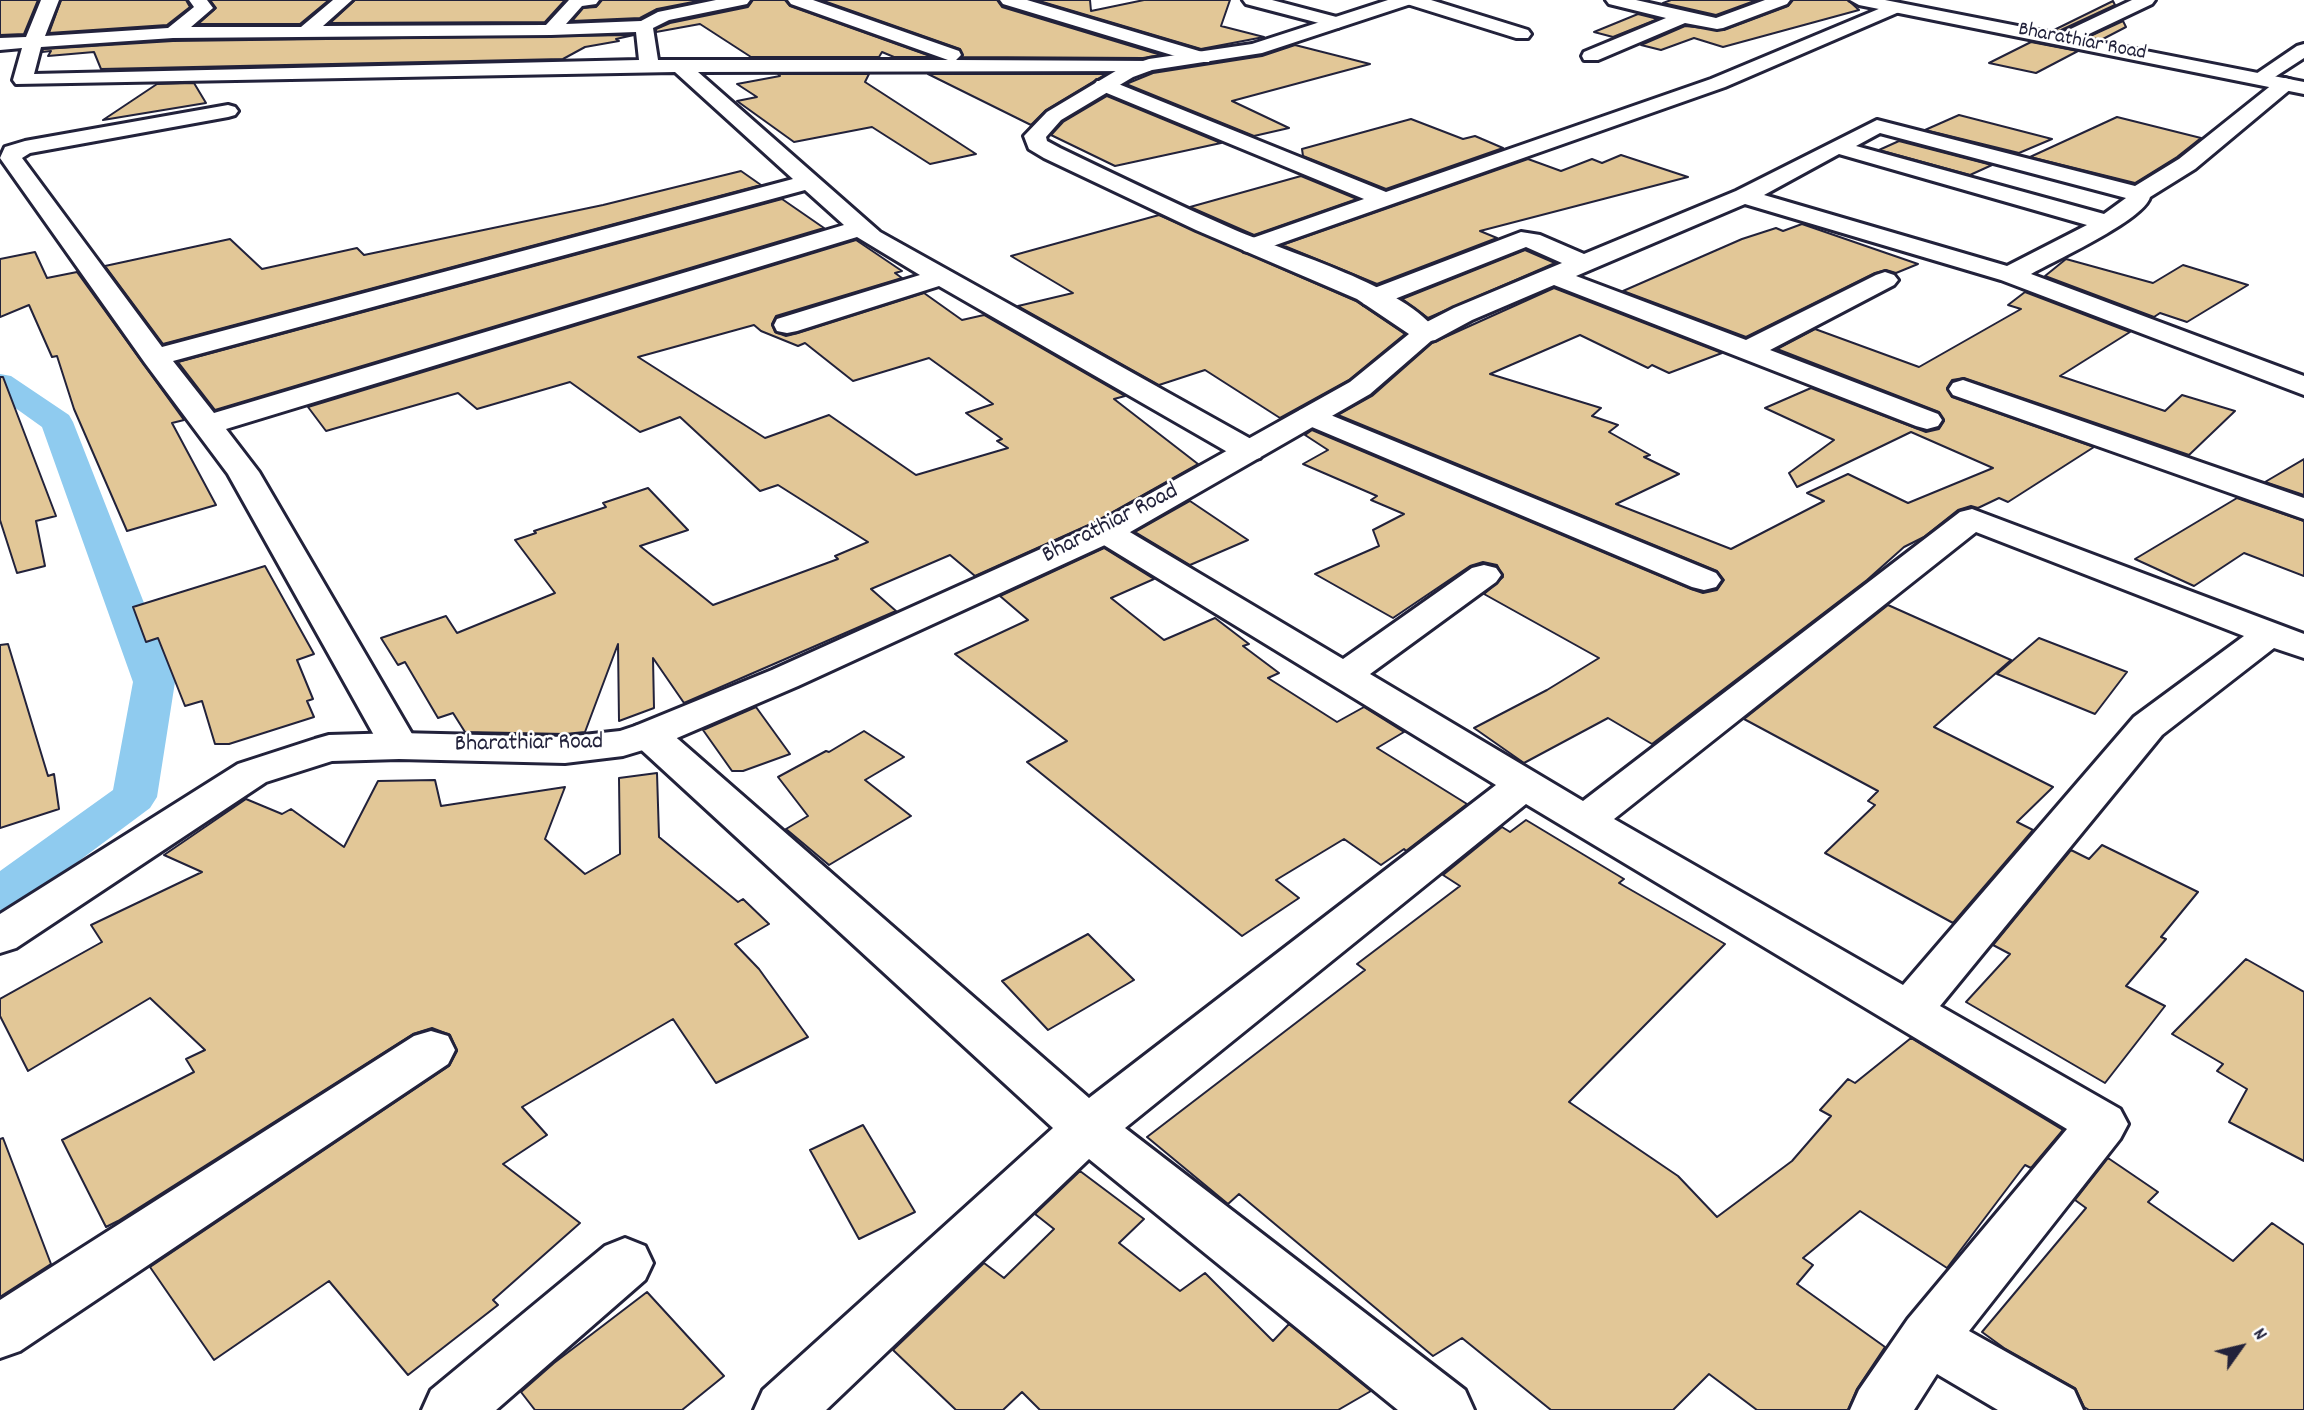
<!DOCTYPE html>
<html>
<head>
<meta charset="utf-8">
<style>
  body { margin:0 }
  #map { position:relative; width:2304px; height:1410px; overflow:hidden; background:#fff; font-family:Dekko,sans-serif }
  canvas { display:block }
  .north { position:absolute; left:2206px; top:1312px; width:70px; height:70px; -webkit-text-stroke:5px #fff; paint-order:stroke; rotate:56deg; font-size:19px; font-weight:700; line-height:28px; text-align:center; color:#22223b }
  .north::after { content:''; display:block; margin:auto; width:24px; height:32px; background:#22223b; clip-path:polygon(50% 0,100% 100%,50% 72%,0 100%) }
</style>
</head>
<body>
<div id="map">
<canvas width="2304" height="1410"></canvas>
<div class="north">N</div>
</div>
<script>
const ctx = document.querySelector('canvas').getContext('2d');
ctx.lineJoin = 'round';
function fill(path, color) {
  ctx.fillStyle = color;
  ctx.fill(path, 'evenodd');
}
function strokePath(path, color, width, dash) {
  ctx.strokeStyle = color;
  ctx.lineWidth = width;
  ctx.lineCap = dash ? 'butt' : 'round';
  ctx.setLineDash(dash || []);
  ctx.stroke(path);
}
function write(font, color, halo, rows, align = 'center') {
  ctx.font = font + ' Dekko,sans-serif';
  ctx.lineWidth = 5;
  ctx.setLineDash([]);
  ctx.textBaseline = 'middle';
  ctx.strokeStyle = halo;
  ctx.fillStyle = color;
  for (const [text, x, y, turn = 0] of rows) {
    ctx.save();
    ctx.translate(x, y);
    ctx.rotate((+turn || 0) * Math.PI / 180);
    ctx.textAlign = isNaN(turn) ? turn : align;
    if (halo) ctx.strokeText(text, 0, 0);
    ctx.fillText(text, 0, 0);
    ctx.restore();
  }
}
const canal = new Path2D(`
  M0,374l11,2 58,39 4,7 102,260 -18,115 -7,11 -133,99 -17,5v-41l113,-81 20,-108 -91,-255 -42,-30z`);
const building = new Path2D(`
  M0,0h38l-14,34 -24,1z
  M61,0h125l4,7 -23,18 -118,8z
  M210,0h119l-29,24h-102l18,-16z
  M355,0h210l-20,22 -215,1z
  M602,0h101l-46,9 -17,9 -68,3 11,-13 13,-1z
  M753,0h32l5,6 143,51h-39l-12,-5 -3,5h-128l-51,-33 -44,8v-3l14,-6 78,-16z
  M821,0h176l5,7 159,48 -18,3 -181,-1 -2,-8z
  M1036,0h54l1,11 53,-11h86l-9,26 43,11 -63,12z
  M1671,0h86l-41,15 -53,-12z
  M1793,0h55l11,10 -136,37 -29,-9 -33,12 -20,-5 44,-19 39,4 64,-24z
  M2113,1l2,4 -56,26 -5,-1z
  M1638,14l20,5 -45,18 -19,-5z
  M2123,21l3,6 -25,13 -13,-3z
  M634,35l-18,4 3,2 -34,6 -22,12 -462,10 -7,-17 -46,4 3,-5 -9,1 1,-3 130,-8z
  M2031,42l47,9 -42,22 -47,-10z
  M1295,45l75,19 -138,37 57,27 -35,8 -128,-52 27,-11 109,-17z
  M778,74h91l-4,8 111,72 -46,10 -58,-37 -78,15 -57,-41 20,-4 -20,-13 43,-8z
  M928,74h178l-60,36 -15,15z
  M194,83l12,20 -103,17 54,-36z
  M1107,96l114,47 -106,23 -64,-31 12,-13z
  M1959,115l93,24 -33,14 -94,-23z
  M2117,117l84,21 -24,19 -42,26 -105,-26z
  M1411,119l52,20 12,-3 28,12 -117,41 -83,-33 -1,-7z
  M1899,141l93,24 -22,10 -91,-25z
  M1621,155l67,22 -208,54 17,7 -120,46 -95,-39 246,-86 33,12 31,-12 10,4z
  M741,171l20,14 -598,159 -58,-78 125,-27 32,30 95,-21 7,7 239,-50z
  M1301,176l56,23 -103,36 -64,-28z
  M782,199l42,29 -609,182 -37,-48z
  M1159,215l197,86 49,33 -56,46 -69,38 -75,-48 -46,15 -141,-79 55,-13 -62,-37z
  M1802,224l116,40 -22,9 -10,-3 -11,3 -129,64 -123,-46 119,-52 34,-11 7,3z
  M856,240l46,31 -7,2 7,5 -126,38 -4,8 3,8 11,4 12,-3 126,-40 38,27 22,-5 141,81 -11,3 84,65 -105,59 -118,53 -25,-21 -79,34 25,22 -212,92 -31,-45 1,50 -35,13 -1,-77 -33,88 -20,2 -100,-2 -12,-19 -15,5 -33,-56 -7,3 -17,-27 65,-22 11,17 98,-40 -40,-53 21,-7 -2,-2 72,-24 -3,-4 45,-15 40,42 -48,16 73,59 125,-46 -3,-3 33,-14 -90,-57 -18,6 -80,-74 -40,15 -70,-50 -93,27 -19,-16 -132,38 -18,-24zM754,325l7,6 37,15 7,-3 48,38 76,-23 64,46 -27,9 36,26 -5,2 11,7 -92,27 -87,-60 -64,23 -127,-81z
  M1525,250l30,13 -127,55 -26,-19z
  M35,252l12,26 30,-6 107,148 -12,3 44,82 -89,26 -53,-122 -17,-53 -5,1 -23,-52 -29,12v-58z
  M2066,259l87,24 30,-18 65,20 -61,37 -27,-9 -6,4 -109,-41z
  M1554,288l168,65 -53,20 -17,-8 -4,3 -68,-33 -90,39 111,34 -9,8 26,9 -9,7 41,23 -6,2 35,17 -63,30 115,45 93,-48 -17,-8 41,-19 60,29 85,-35 -82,-36 -114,55 -8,-14 45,-33 -69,-32 46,-20 115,44 13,-3 5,-8 -5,-9 -162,-63 38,-20 104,38 102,-58 -13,-4 17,-13 105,40 -70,44 105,35 17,-16 53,16 -46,44 -225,-77 -12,2 -5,8 5,9 142,50 -86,55 -9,-4 -21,10 -7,-2 -13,4 -34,27 -20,10 -37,33 -215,164 -44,-26 -84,45 -50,-35 73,-38 52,-32 -115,-64 19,-17 -6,-12 -14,-3 -13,4 -77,52 -78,-44 64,-28 -6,-16 31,-16 -33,-14 6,-4 -74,-32 25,-14 -23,-15 7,-5 379,159 12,4 14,-3 7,-10 -7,-9 -379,-156 34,-19 60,-53z
  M0,377h3l53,139 -20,5 9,45 -28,7 -17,-53z
  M2304,459v36l-39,-13z
  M2237,498l67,23v55l-60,-23 -50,33 -59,-27z
  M1190,501l58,39 -58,25 -55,-33z
  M1104,548l50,31 -43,19 53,42 51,-22 34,26 -6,2 36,27 -11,5 69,44 27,-15 40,25 -27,16 90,56 -61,47 -2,-2 -23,16 -37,-26 -68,41 23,18 -57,38 -215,-174 40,-21 -112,-87 73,-34 -28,-24z
  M265,566l49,88 -17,6 16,39 -6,2 7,16 -85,27h-14l-13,-43 -17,5 -27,-68 -12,4 -13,-35z
  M1888,605l123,55 -77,67 119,60 -36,35 16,8 -80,93 -128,-70 50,-48 -7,-4 10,-10 -134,-72z
  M2039,638l88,34 -32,42 -98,-40z
  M8,644l40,132 6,-2 5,35 -59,19v-183z
  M756,707l34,47 -47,17h-11l-29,-41z
  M864,731l40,26 -39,23 46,36 -82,49 -43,-36 22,-13 -30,-39 48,-26 3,1z
  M657,773l2,64 79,65 5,-3 26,25 -34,20 24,25 49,68 -92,46 -43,-64 -151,88 25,28 -44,29 77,59 -87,77 5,5 -90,70 -79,-94 -115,79 -64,-93 299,-201 8,-15 -7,-16 -18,-7 -19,6 -295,187 -12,6 -44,-87 132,-68 -8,-13 19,-9 -55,-52 -122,73 -28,-55v-17l102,-57 -11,-17 111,-53 -38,-17 82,-56 36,15 9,-5 53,38 34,-66 57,-1 6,26 124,-19 -20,52 40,35 35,-20 -1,-76z
  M1526,820l98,59 -5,4 106,61 -156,158 109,74 39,41 75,-56 39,-45 -11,-6 28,-31 7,4 56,-45 152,92 -32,38 -6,-3 -78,103 -87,-57 -57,47 10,7 -16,19 88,63 -28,42 -9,21h-91l-48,-36 -36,36h-122l-89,-72 -29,18 -194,-162 -11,10 -81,-67 218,-167 -8,-6 103,-78 -17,-11 59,-48 8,5z
  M2102,845l96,47 -37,45 5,2 -40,47 39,20 -60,77 -139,-81 44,-48 -17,-9 78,-95 18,9z
  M1088,934l46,46 -86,50 -46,-49z
  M2246,959l58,33v169l-75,-39 18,-33 -30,-18 6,-7 -51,-30z
  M863,1125l52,87 -56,27 -49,-89z
  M3,1138l48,126 -51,33v-158z
  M2108,1158l50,34 -10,10 85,59 39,-38 32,22v165h-215l-5,-3 -9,-19 -71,-40 -22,-16 104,-124 -11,-8z
  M1080,1171l64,48 -25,24 61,48 25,-18 68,68 16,-17 82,67 -33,19h-298l-18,-18 -19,18h-47l-63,-60 91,-87 20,15 50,-49 -19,-15z
  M647,1292l77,84 -42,34h-147l-14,-18 33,-29z`);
const minor = new Path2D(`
  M41,0h18l-14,36 123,-8 26,-21 -5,-7h18l6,8 -22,19h110l32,-27h19l-29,26 223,-1 23,-25h30l-3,4 -14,2 -16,18 75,-3 17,-9 58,-12h34l-3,4 -78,16 -16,8 5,32h290l-157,-56 -3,-4h25l146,51 2,4 -5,5 200,1 3,4 -10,6 -451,1 182,160 380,212 4,7 -4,7 -11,2 -11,-2 -299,-172 -142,45 -10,2 -10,-2 -3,-6 3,-6 143,-44 -63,-38 -631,192 33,43 160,274 -6,9 -14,4 -14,-4 -157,-281 -83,-111 -145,-205 5,-11 20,-6 203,-36 7,2 3,4 -3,4 -7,2 -198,36 -8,5 140,189 631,-168 -118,-107 -659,12 -3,-4 9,-32 -22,2v-12l26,-1zM636,32l3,28 -605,14 7,-27 132,-9 378,-3zM805,190l39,35 -630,188 -41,-52z
  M1000,0h27l182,54 2,4 -2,4h-14l-192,-58z
  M1243,0h29l72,19 3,4 -9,5 -92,-24z
  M1404,0h27l97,30 3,4 -3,4h-12l-109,-34z
  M1606,0h30l80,18 49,-18h25l-3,4 -64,24 -6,1 -32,-6 -87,37h-14l-2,-4 2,-4 82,-34 -57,-14z
  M2132,0h23l-3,4 -82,39h-12l-3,-4 3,-4z
  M1893,3l6,1 3,4 -3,4 -174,75 -472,166 -9,-2 -3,-5 3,-5 120,-42 -267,-110 -3,-4 3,-4h14l275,111 325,-113z
  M2304,44v14l-37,24h-14l-3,-4 47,-32z
  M2285,78l7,2 3,4 -3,4 -97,81 -45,28c-6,23 -96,64 -119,77l273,102v19l-303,-115 -256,-76 -169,72 170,64 130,-65 9,-3 9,3 4,5 -4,5 -124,65 168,64 4,6 -4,6 -11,3 -11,-3 -362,-141 -82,35 -37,20 -10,2 -10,-2 -4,-6 4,-6 39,-20 108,-45 -36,-16 -144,57 -9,2 -9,-2 -4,-6 4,-6 157,-60 19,3 44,19 152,-63 141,-71 258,66 44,-27 99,-79zM1880,133l246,65 -22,16 -248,-68zM1839,154l248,71 -80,41 -243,-71z
  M1963,380l341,118v21l-351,-124 -4,-6 4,-6z
  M1311,407l405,166 5,7 -5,7 -12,3 -12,-3 -392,-165 -4,-6 4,-6z
  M1972,509l332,125v24l-30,-10 -112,87 -222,271 180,103 8,15 -8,15 -151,192 105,59 9,20h-85l-61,-36 -23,36h-64l9,-20 49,-71 159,-190 -541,-325 -401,324 340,262 9,20h-76l-309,-251 -263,251h-72l9,-20 290,-262 -418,-384 -6,-9 6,-9 14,-3 14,3 426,372 407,-313 -402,-246 -5,-7 5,-7 12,-3 12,3 225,134 129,-91 12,-3 12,3 5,7 -5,7 -126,92 213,127 377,-289zM1976,532l268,104 -110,81 -231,268 -289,-166z
  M431,1031l17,5 7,14 -7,14 -428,287 -20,7v-58l414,-264z
  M625,1238l20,8 8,17 -8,17 -149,130h-74l9,-20 174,-144z`);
const tertiary = new Path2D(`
  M1850,0h35l419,82v12l-445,-89z`);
const secondary = new Path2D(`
  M1388,0h26l-3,4 -149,49 -110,17 -19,7 -72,43 -15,17 1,4 13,7c58,28 116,56 175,82 54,23 171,56 204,104l-69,60 -252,145 -320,147 -135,58 -40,12 -58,7 -166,-4 -67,2 -66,21 -250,166 -16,5v-39l238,-150 77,-25 14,-4 70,-2 166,4 55,-6 15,-5 137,-56 322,-145 256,-143 59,-48 -52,-35 -161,-69 -152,-72 -15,-9 -5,-13 23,-24 72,-43 30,-10 103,-15z`);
const farStreetnames = [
  ["Bharathiar Road",2082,43,11]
];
const streetNames = [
  ["Bharathiar Road",1111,525,-27],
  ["Bharathiar Road",529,745,-1]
];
fill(canal, '#8fcbef');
fill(building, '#e2c797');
strokePath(building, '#22223b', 2);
strokePath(minor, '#22223b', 6);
strokePath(tertiary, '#22223b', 6);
strokePath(secondary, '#22223b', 6);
fill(minor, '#fff');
fill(tertiary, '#fff');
fill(secondary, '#fff');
write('21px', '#22223b', '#fff', farStreetnames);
write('24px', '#22223b', '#fff', streetNames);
</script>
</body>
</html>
